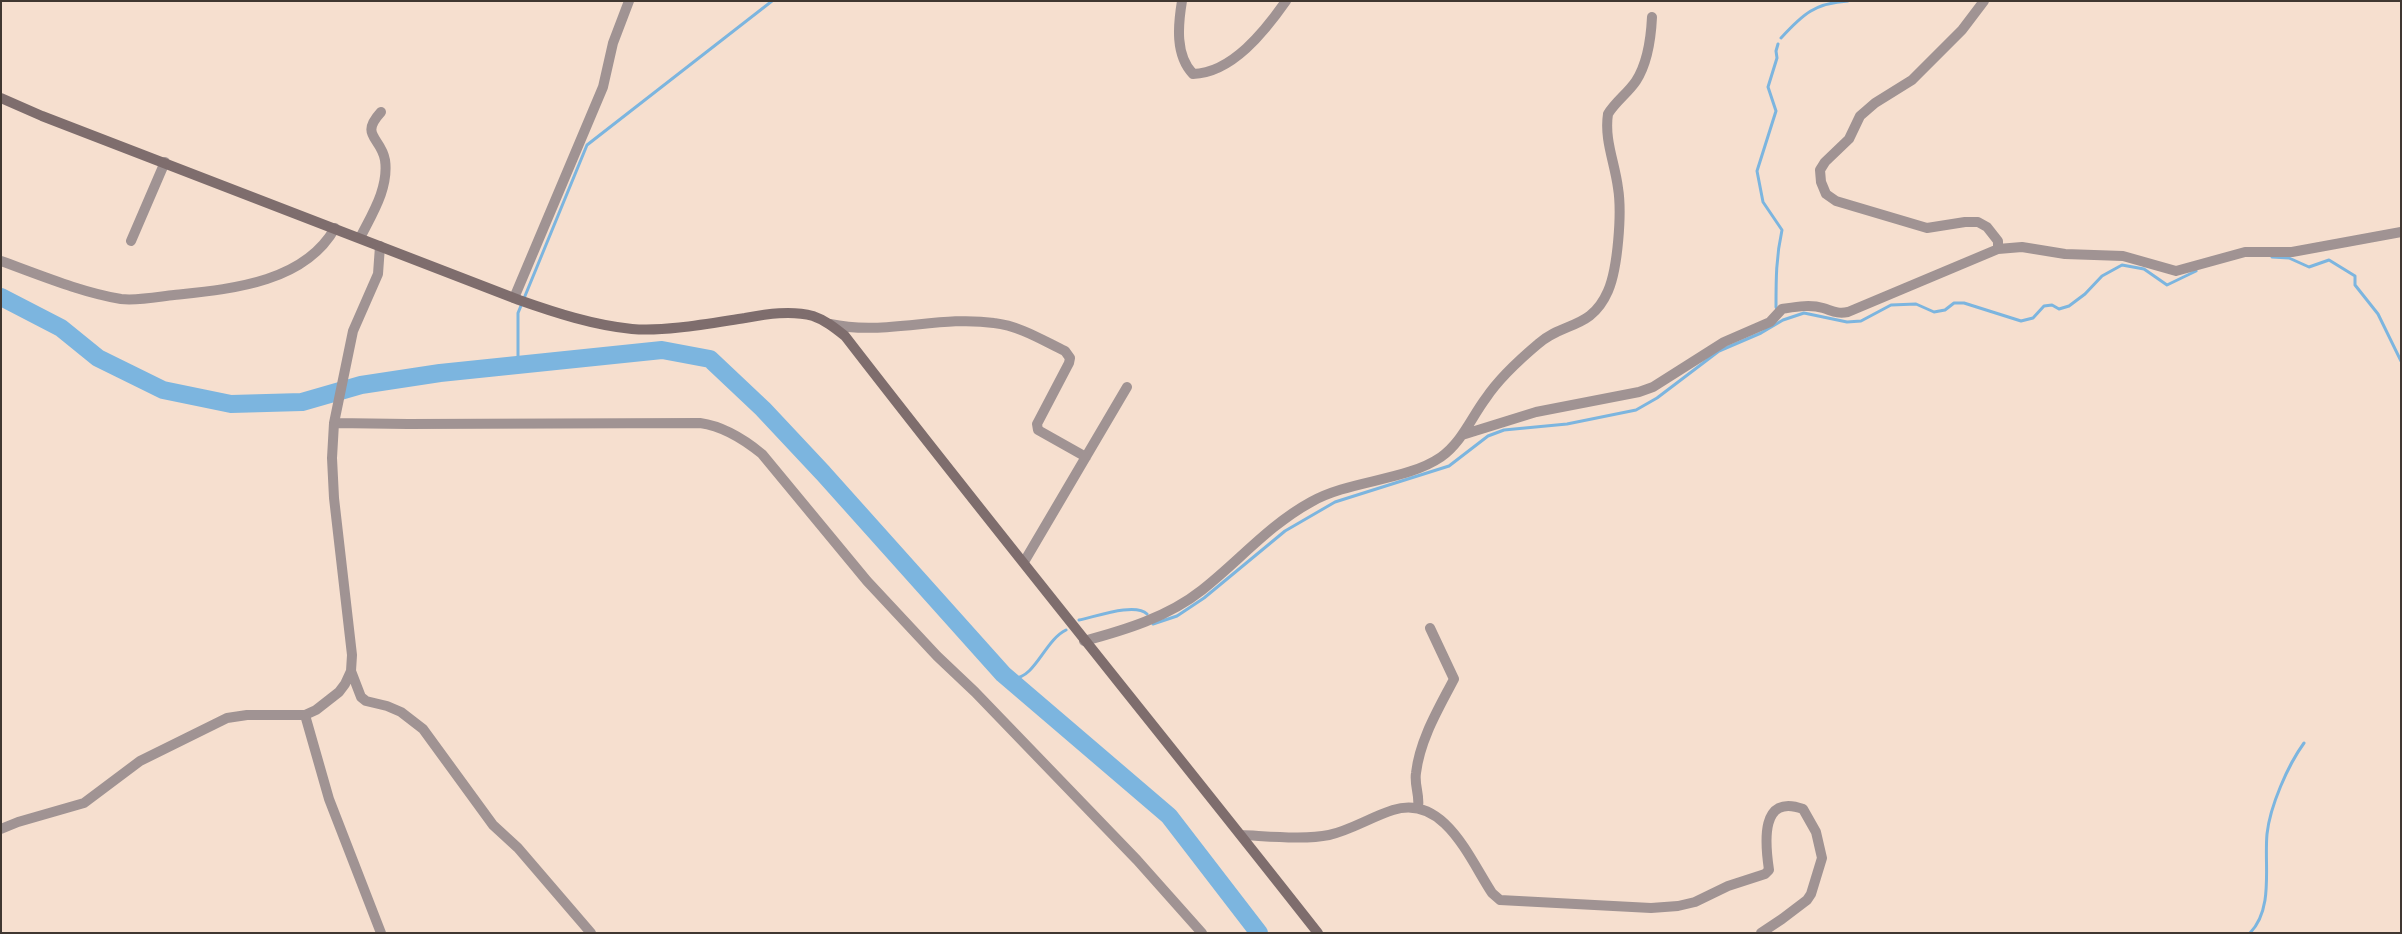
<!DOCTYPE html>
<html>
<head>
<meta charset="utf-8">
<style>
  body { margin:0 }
  #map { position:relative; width:2402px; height:934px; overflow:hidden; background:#f6dfcf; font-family:Manrope,sans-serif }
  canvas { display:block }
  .frame { position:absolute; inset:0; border:2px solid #403731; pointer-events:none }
</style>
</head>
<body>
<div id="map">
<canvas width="2402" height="934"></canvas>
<div class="frame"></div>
</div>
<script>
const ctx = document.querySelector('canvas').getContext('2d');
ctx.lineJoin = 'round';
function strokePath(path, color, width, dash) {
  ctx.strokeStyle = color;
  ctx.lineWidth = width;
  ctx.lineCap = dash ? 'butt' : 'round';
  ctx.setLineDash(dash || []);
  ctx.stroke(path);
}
const stream = new Path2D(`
  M1781,38c22,-24 34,-35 67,-37
  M1778,44l-2,7 1,7 -9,29 8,24 -19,60 6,31 19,28c-6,27 -6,49 -6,77l2,4
  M2272,257l17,1 20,9 20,-7 26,16v9l23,29 23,47
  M518,365v-52l69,-168 185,-144
  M1079,620c16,-3 56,-18 68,-6
  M1153,624l24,-8 27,-18 81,-67 50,-29 114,-36 39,-30 16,-6 63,-6 69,-14 21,-12 62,-47 42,-18 22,-13 21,-7 43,9 14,-1 30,-16 25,-1 18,8 11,-2 9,-7h10l57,18 12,-3 11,-12 8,-1 7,4 10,-3 16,-12 17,-18 20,-11 22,4 23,16 29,-14
  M1003,674c3,1 8,4 11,4 21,0 31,-38 52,-48
  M2250,933c24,-25 14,-67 17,-99 3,-28 21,-69 37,-91`);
const river = new Path2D(`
  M1,297l60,31 37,30 65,32 68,14 71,-2 59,-17 79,-12 222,-23 48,9 53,50 60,64 180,201 166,142 90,117`);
const minor = new Path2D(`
  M1182,1c-4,24 -7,54 11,73 39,-1 72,-43 93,-73
  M1984,1l-22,29 -50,50 -37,23 -15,13 -11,23 -24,23 -5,8 1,12 5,12 10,7 91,27 38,-6h13l9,5 11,14v8
  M360,238c12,-24 29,-50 25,-78 -4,-23 -26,-24 -4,-48
  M131,241l34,-79
  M1,261c39,14 79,31 120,38 16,2 36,-2 53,-4 57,-6 130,-12 161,-67
  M514,298l89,-211 10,-44 16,-42
  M830,324c55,12 109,-9 164,-1 26,3 48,17 71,28l5,7 -1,5 -32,61 1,6 48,27
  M334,423l74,1 292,-1c22,3 45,17 62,31l105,127 70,75 38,36 162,168 65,73
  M1462,435l74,-23 103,-20 14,-5 71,-45 46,-20 12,-13c13,-2 28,-5 41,-1 10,3 14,6 25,4l150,-63 24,-2 43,7 58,2 53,15 69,-19h47l109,-20
  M1024,562l103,-175
  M1084,641c41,-11 84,-24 118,-51 37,-29 67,-65 109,-88 39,-22 95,-21 130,-45 21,-15 30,-39 45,-59 14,-21 33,-38 52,-54 26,-23 53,-14 70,-53 10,-23 14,-79 10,-103 -3,-25 -14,-48 -10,-74 7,-12 20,-21 28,-33 11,-17 15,-43 16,-64
  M351,671l10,26 5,4 21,5 14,6 22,17 70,96 25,23 73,85
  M305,715l24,84 52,134
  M1418,807c2,-12 -4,-22 -2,-34 4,-34 23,-65 38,-94l-24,-51
  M1,829l17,-7 66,-19 56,-42 87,-43 20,-3h58l11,-5 23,-18 6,-8 6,-13 1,-16 -18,-157 -2,-40 2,-35 19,-92 25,-57 2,-28
  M1241,835c25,1 64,5 88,0 22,-5 42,-18 64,-25 51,-16 76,48 99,83l8,7 151,8 27,-2 17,-4 33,-16 37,-12 4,-4c-4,-27 -9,-77 34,-61l13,23 6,26 -11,36 -4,6 -25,19 -21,14`);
const secondary = new Path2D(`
  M1,98l41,18 477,184c37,13 74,25 113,29 33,3 80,-6 113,-11 22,-4 46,-8 68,-2 12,4 22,12 32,20 155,201 316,397 473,597`);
strokePath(stream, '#7cb5df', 3);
strokePath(river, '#7cb5df', 18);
strokePath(minor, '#a09393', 10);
strokePath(secondary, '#7e6d6d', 10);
</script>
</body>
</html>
